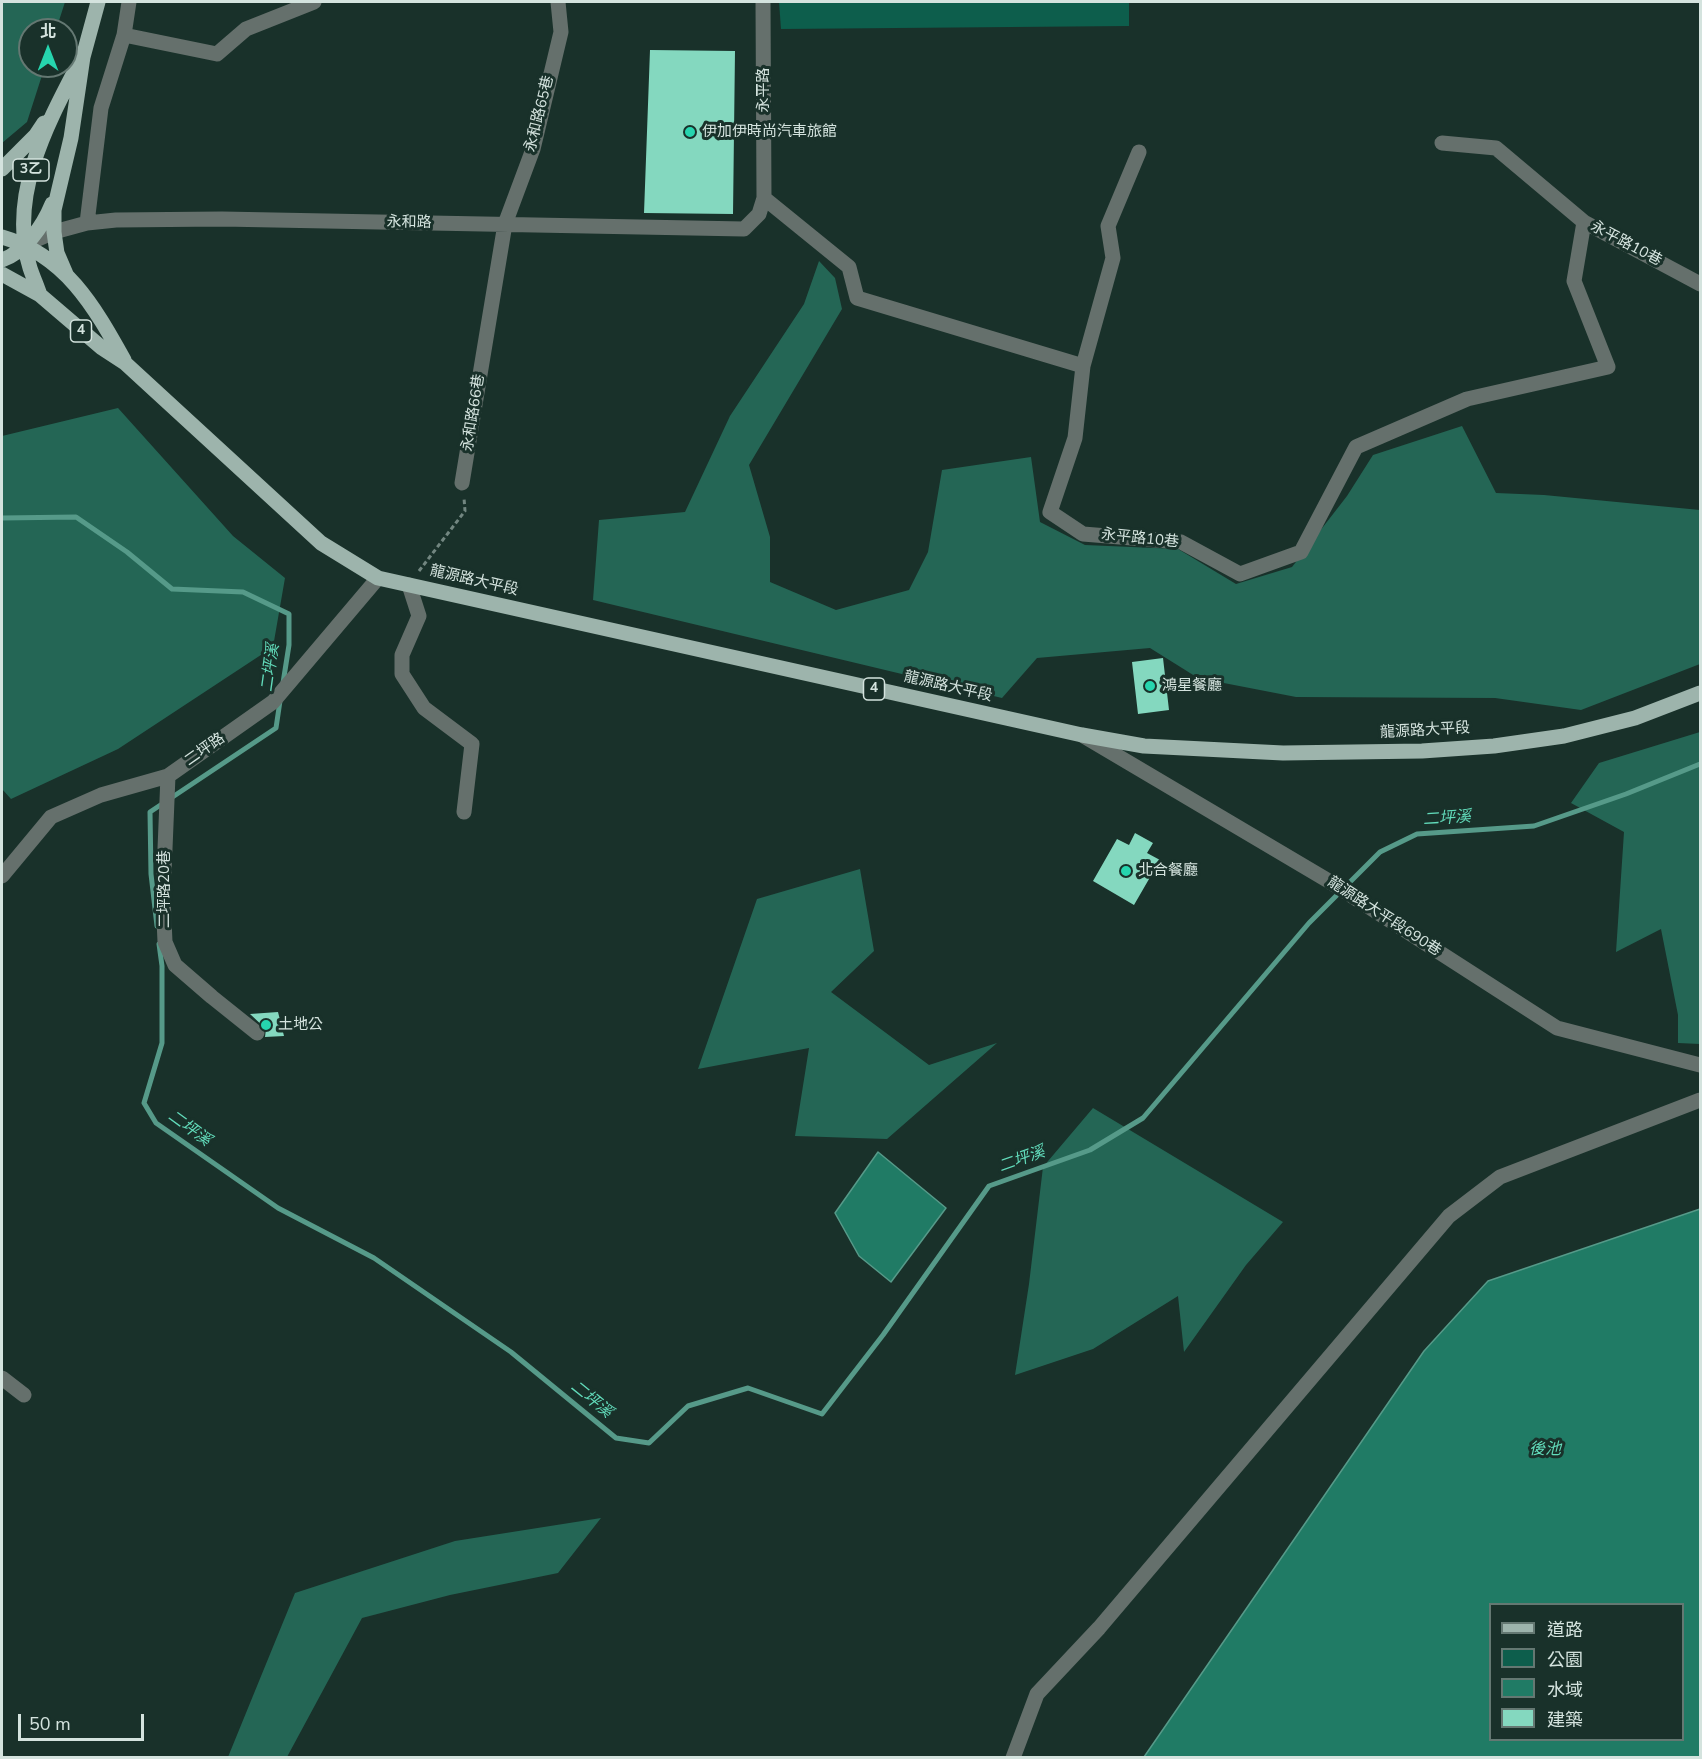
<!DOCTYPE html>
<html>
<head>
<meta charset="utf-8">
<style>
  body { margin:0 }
  #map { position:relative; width:1702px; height:1759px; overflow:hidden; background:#19312a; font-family:"Nunito Sans","Noto Sans TC",sans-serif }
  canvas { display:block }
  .frame { position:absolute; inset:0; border:3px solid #d4e3de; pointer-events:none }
  .legend { position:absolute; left:1489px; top:1603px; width:195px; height:138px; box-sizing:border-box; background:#19312a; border:2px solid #647872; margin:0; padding:8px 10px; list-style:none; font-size:18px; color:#d4e3de }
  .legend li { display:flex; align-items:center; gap:12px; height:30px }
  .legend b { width:30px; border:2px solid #647872 }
  .north { position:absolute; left:18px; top:18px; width:60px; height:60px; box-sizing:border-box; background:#19312a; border:2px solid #647872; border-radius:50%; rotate:0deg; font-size:16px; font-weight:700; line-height:24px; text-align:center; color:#d4e3de }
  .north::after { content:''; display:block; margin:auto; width:21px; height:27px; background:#26d5ae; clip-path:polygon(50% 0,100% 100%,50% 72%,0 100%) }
  .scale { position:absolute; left:18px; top:1714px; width:126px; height:27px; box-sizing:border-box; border:3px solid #d4e3de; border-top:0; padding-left:8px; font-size:18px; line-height:21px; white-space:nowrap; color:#d4e3de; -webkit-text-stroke:4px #19312a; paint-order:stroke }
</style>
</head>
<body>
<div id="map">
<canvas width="1702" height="1759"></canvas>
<div class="frame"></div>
<ul class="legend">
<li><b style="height:8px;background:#9db4ac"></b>道路</li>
<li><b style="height:16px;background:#0d5e4c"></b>公園</li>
<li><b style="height:16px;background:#207b65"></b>水域</li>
<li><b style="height:16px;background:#84d8bf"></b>建築</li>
</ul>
<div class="north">北</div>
<div class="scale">50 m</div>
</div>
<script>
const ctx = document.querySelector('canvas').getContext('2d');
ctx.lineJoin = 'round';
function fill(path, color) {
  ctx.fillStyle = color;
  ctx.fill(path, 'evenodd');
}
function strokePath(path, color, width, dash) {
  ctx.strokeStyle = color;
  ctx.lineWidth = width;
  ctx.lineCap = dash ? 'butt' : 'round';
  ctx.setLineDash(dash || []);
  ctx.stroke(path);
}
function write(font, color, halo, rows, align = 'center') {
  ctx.font = font + ' "Nunito Sans","Noto Sans TC",sans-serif';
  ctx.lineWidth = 6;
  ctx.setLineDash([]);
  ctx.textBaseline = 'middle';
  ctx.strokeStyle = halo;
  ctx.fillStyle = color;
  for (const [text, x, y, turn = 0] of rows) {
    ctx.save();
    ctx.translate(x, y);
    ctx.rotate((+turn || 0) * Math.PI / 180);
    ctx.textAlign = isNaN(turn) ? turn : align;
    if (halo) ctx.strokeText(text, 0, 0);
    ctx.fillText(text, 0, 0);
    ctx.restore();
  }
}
const green = new Path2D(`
  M779,2h350v24l-348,3z`);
const forest = new Path2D(`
  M2,2h63l-9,28h-26v36h15l-18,56 -25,21z
  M819,261l16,17 7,31 -93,156 21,72v45l66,28 73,-20 19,-38 14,-82 89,-13 9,65 45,23 93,4 58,35 56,-17 55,-71 26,-41 89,-29 34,67 48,2 156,15v154l-119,46 -86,-12 -199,-1 -98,-19 -48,-30 -113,10 -35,40 -409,-98 6,-80 86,-8 45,-96 74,-112z
  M118,408l115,128 52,42 -12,69 -155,102 -107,50 -9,-10v-353z
  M1700,732v312l-22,-1v-28l-17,-86 -45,23 8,-120 -53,-29 28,-40z
  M860,869l14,82 -43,41 98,73 68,-22 -110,96 -92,-3 14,-88 -111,21 59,-170z
  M1093,1108l190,114 -37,43 -62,87 -6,-56 -85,53 -78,26 14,-91 14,-117z
  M601,1518l-43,55 -108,22 -88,23 -75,139h-59l67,-164 160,-52z`);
const water = new Path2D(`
  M878,1152l68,56 -55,74 -32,-26 -24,-43z
  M1700,1209v548h-556l280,-406 64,-70zM1490,1604h192v136h-192z`);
const stream = new Path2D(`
  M2,518l74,-1 51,35 45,37 71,3 46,22v31l-6,38
  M157,926l-6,-52 -1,-62 126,-84 4,-27
  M159,944l3,22v77l-18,60 12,20 122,85 96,50 137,94 105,86 33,5 39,-37 60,-18 74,26 61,-79 106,-149 101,-36 53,-32 166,-195 71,-71 37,-18 117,-8 92,-32 74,-30`);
const building = new Path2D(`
  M650,50l85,1 -2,163 -89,-1z
  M1163,658l6,52 -31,4 -6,-52z
  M1135,833l18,10 -6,10 13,7 -26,45 -41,-24 24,-42 12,6z
  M278,1012l6,24 -19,1 1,-8 -16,-15z`);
const path = new Path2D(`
  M419,571l46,-60 -1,-13`);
const minor = new Path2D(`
  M124,35l93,19 29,-25 68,-27
  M1442,143l54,5 88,74
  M764,198l85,69 8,31 226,68 -8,72 -25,74 33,22 98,8 59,32 61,-22 55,-105 111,-48 141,-32 -34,-86 10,-59 116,62
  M87,223l14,-115 23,-73 5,-33
  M26,244l28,-12 33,-9 29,-3 106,-1 522,10 15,-15 5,-16 -1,-196
  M1083,366l30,-108 -5,-32 31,-74
  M462,483l43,-259 28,-75 28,-117 -3,-30
  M409,585l10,31 -17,39v19l22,34 48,36 -8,68
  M1082,735l245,145 230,148 143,37
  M168,776l-5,121 2,45 10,23 37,32 45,36
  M2,876l49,-59 50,-22 67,-19 105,-74 105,-124
  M2,1378l22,17
  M1013,1758l24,-64 62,-66 350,-412 51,-39 200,-77`);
const major = new Path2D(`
  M2,169l34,-34 8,-12
  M2,237c63,18 92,69 122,123
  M2,260c23,-8 41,-34 50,-56
  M2,274l38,21 62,53 23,15 196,180 57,35 704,157 62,11 139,7 139,-2 72,-5 70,-10 71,-18 65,-25
  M66,274l-9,-21 -3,-21v-22l17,-72 12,-81 15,-55
  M40,295c-3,-9 -7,-18 -10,-27 -22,-71 16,-142 48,-203`);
const markers = [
  [690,132,6,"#26d5ae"],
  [1150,686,6,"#26d5ae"],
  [1126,871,6,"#26d5ae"],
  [266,1025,6,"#26d5ae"]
];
const shields = [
  [31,170,36],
  [81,331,21],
  [874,689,21]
];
const shieldNames = [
  ["3乙",31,170],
  ["4",81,331],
  ["4",874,689]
];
const streetNames = [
  ["永平路",764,90,-90],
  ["永和路65巷",540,114,-76],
  ["永和路",409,223,1],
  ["永平路10巷",1626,244,28],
  ["永和路66巷",474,413,-81],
  ["永平路10巷",1140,539,6],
  ["龍源路大平段",474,581,13],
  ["龍源路大平段",948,687,13],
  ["龍源路大平段",1425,731,-3],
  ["二坪路",205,750,-35],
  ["二坪路20巷",165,889,-90],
  ["龍源路大平段690巷",1384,917,33]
];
const poiNames = [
  ["伊加伊時尚汽車旅館",702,132],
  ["鴻星餐廳",1162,686],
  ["北合餐廳",1138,871],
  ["土地公",278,1025]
];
const waterNames = [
  ["二坪溪",271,668,-82],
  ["二坪溪",1447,819,-4],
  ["二坪溪",189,1129,36],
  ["二坪溪",1022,1160,-20],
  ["二坪溪",591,1400,39],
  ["後池",1545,1450]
];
fill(green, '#0d5e4c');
fill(forest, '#246655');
fill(water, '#207b65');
strokePath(water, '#569a89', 1.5);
strokePath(stream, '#569a89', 5);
fill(building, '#84d8bf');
strokePath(path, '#728680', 3, [4.5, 3]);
strokePath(minor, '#65706c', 15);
strokePath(major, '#9db4ac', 15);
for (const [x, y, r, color] of markers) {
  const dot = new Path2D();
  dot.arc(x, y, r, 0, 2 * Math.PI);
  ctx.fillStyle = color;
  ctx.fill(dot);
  strokePath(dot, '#19312a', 2);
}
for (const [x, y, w] of shields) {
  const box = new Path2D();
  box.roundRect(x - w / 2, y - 11, w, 22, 4.5);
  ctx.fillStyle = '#19312a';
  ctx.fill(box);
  strokePath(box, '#d4e3de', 1.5);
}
write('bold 14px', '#d4e3de', null, shieldNames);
write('15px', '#d4e3de', '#19312a', streetNames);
write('15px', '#d4e3de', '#19312a', poiNames, 'left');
write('italic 16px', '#62dcbb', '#19312a', waterNames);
</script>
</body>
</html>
